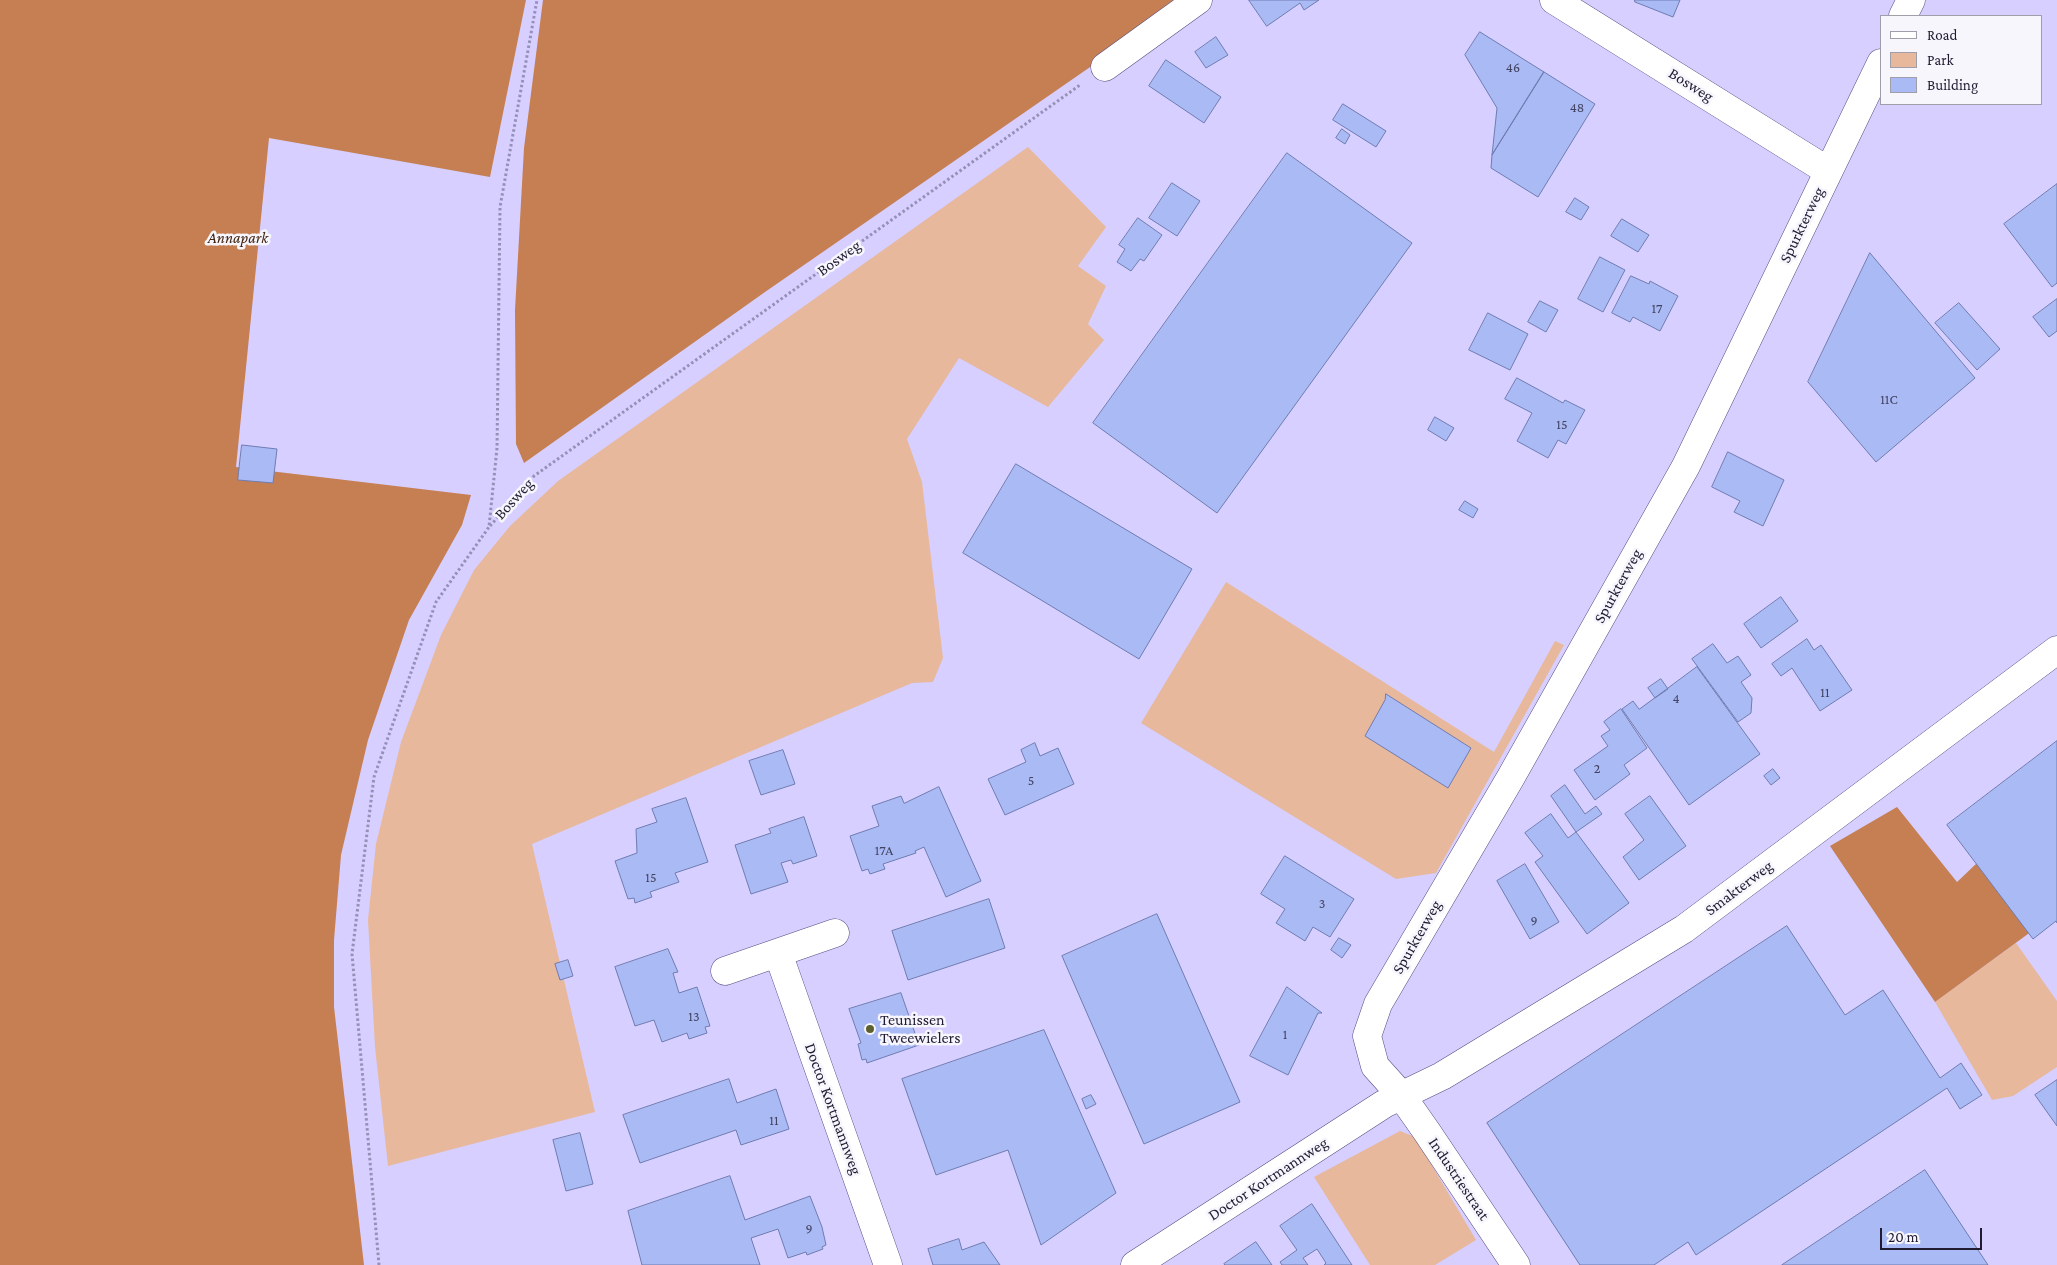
<!DOCTYPE html>
<html>
<head>
<meta charset="utf-8">
<style>
  body { margin:0 }
  #map { position:relative; width:2057px; height:1265px; overflow:hidden; background:#d7cfff; font-family:"Crimson Pro",serif }
  canvas { display:block }
  .legend { position:absolute; left:1880px; top:15px; width:162px; height:90px; box-sizing:border-box; background:#f7f6fd; border:1px solid #a19eab; margin:0; padding:6px 9px; list-style:none; font-size:15px; color:#201b31 }
  .legend li { display:flex; align-items:center; gap:10px; height:25px }
  .legend b { width:25px; border:1px solid #a19eab }
  .scale { position:absolute; left:1880px; top:1228px; width:102px; height:22px; box-sizing:border-box; border:2px solid #201b31; border-top:0; padding-left:6px; font-size:15px; line-height:18px; white-space:nowrap; color:#201b31; -webkit-text-stroke:4px #f7f6fd; paint-order:stroke }
</style>
</head>
<body>
<div id="map">
<canvas width="2057" height="1265"></canvas>
<ul class="legend">
<li><b style="height:6px;background:#fff"></b>Road</li>
<li><b style="height:14px;background:#e7b89c"></b>Park</li>
<li><b style="height:14px;background:#aabaf4"></b>Building</li>
</ul>
<div class="scale">20 m</div>
</div>
<script>
const ctx = document.querySelector('canvas').getContext('2d');
ctx.lineJoin = 'round';
function fill(path, color) {
  ctx.fillStyle = color;
  ctx.fill(path, 'evenodd');
}
function strokePath(path, color, width, dash) {
  ctx.strokeStyle = color;
  ctx.lineWidth = width;
  ctx.lineCap = dash ? 'butt' : 'round';
  ctx.setLineDash(dash || []);
  ctx.stroke(path);
}
function write(font, color, halo, rows, align = 'center') {
  ctx.font = font + ' "Crimson Pro",serif';
  ctx.lineWidth = 5;
  ctx.setLineDash([]);
  ctx.textBaseline = 'middle';
  ctx.strokeStyle = halo;
  ctx.fillStyle = color;
  for (const [text, x, y, turn = 0] of rows) {
    ctx.save();
    ctx.translate(x, y);
    ctx.rotate((+turn || 0) * Math.PI / 180);
    ctx.textAlign = isNaN(turn) ? turn : align;
    if (halo) ctx.strokeText(text, 0, 0);
    ctx.fillText(text, 0, 0);
    ctx.restore();
  }
}
const green = new Path2D(`
  M1028,147l78,80 -28,39 28,20 -18,38 16,16 -56,67 -89,-49 -52,81 15,43 21,176 -10,24 -21,1 -380,161 63,268 -207,54 -13,-119 -7,-127 8,-76 25,-102 40,-107 33,-65 36,-44 48,-45z
  M1226,582l268,170 61,-111 9,4 -128,228 -40,6 -255,-156z
  M2016,943l41,58v66l-44,29 -21,4 -57,-98z
  M1400,1131l15,6 61,103 -41,25h-65l-56,-88z`);
const forest = new Path2D(`
  M0,0h526l-36,177 -221,-39 -33,329 235,28 -9,30 -53,95 -41,120 -27,115 -7,85v67l30,258h-364z
  M543,0h644l-422,292 -241,171 -8,-19 -1,-134 9,-162z
  M1897,807l60,75 20,-19 55,68 -97,71 -105,-156z`);
const building = new Path2D(`
  M1249,0h70l-15,10 -4,-7 -33,23z
  M1635,0h45l-7,17 -38,-15z
  M1480,32l64,40 -52,83 5,-47 -32,-53z
  M1216,37l12,18 -22,13 -11,-16z
  M1166,60l55,37 -17,26 -55,-37z
  M1544,72l51,32 -57,93 -47,-29 1,-13z
  M1343,104l43,27 -10,16 -43,-27z
  M1342,129l8,6 -5,9 -9,-6z
  M1287,153l125,90 -195,270 -124,-90z
  M1172,183l28,18 -23,35 -28,-18z
  M2057,184v99l-5,4 -48,-63z
  M1575,198l14,9 -8,13 -15,-8z
  M1138,218l24,17 -18,26 -4,-2 -9,12 -14,-9 8,-13 -6,-4z
  M1622,219l27,16 -11,17 -27,-16z
  M1870,253l105,125 -99,84 -68,-80z
  M1600,257l25,13 -22,42 -25,-13z
  M1631,276l18,8 1,-3 28,15 -18,35 -27,-14 -3,5 -18,-9z
  M2057,299v32l-8,6 -16,-20z
  M1540,301l18,9 -12,22 -18,-10z
  M1959,303l41,46 -23,21 -42,-47z
  M1488,313l40,21 -18,36 -41,-20z
  M1517,378l46,25 2,-3 20,10 -19,34 -8,-4 -10,18 -31,-17 15,-28 -27,-14z
  M1435,417l19,11 -8,13 -18,-11z
  M242,445l35,4 -4,34 -35,-3z
  M1728,452l56,28 -21,46 -29,-14 6,-11 -28,-14z
  M1016,464l176,105 -53,90 -176,-106z
  M1465,501l13,8 -5,9 -14,-8z
  M1781,597l17,24 -37,27 -17,-24z
  M1807,639l7,11 7,-5 31,45 -32,21 -28,-43 -11,8 -9,-12z
  M1713,644l14,19 11,-7 13,19 -10,7 11,16 -1,15 -13,9 -46,-63z
  M1697,667l63,87 -71,51 -67,-96 11,-8 6,8z
  M1661,679l7,10 -13,9 -7,-10z
  M1386,694l85,54 -23,40 -83,-52 20,-36z
  M1621,709l26,39 -23,17 6,9 -35,26 -21,-30 34,-24 -7,-10 9,-6 -6,-8z
  M2057,741v182l-1,-2 -23,18 -86,-114z
  M1035,743l5,13 18,-8 16,36 -69,31 -17,-36 38,-17 -5,-12z
  M783,750l12,34 -34,11 -12,-34z
  M1773,769l7,9 -9,7 -7,-9z
  M1565,785l20,29 11,-8 6,8 -26,18 -25,-36z
  M939,787l42,94 -35,16 -22,-50 -9,4 1,2 -33,11 2,5 -15,5 -2,-5 -6,2 -12,-35 29,-10 -7,-20 29,-10 3,7z
  M1650,796l36,50 -47,34 -16,-23 21,-17 -19,-26z
  M686,798l22,64 -33,11 4,9 -29,10 2,5 -17,6 -1,-5 -6,1 -13,-38 22,-8 -1,-24 21,-7 -5,-13z
  M1551,814l17,24 8,-6 53,71 -42,31 -52,-72 8,-6 -18,-23z
  M804,817l13,39 -24,8 -2,-4 -10,3 7,19 -37,12 -16,-49 36,-12 -2,-4z
  M1285,856l69,43 -24,38 -17,-10 -8,14 -29,-18 9,-14 -24,-15z
  M1525,864l34,58 -29,17 -33,-58z
  M989,899l16,49 -97,32 -16,-49z
  M1157,914l83,188 -96,42 -82,-188z
  M1787,926l58,89 38,-25 57,88 21,-15 21,32 -22,14 -13,-21 -251,167 -8,-13 -34,23h-74l-93,-142z
  M1339,938l12,7 -9,13 -11,-8z
  M668,949l10,23 -5,1 6,20 18,-6 13,39 -5,1 2,6 -18,6 -2,-6 -25,9 -8,-22 -19,6 -20,-59z
  M568,960l5,16 -13,4 -5,-16z
  M1287,987l35,26h-4l-30,62 -38,-19z
  M901,993l18,52 -52,18 -1,-4 -4,1 -4,-16 3,-1 -12,-34z
  M1044,1030l72,163 -75,52 -33,-95 -72,25 -34,-96z
  M729,1079l8,24 39,-14 13,40 -48,16 -5,-15 -96,33 -17,-48z
  M2057,1080v46l-22,-31z
  M1091,1095l5,9 -10,5 -4,-10z
  M580,1133l13,51 -27,7 -13,-51z
  M1925,1170l63,95h-206z
  M730,1176l15,44 65,-24 12,31 4,18 -4,2 1,2 -16,6 -1,-3 -18,6 -10,-29 -27,9 9,27h-118l-14,-54z
  M1312,1204l40,61h-28l2,-2 -9,-14 -14,9 5,7h-26l-2,-3 17,-12 -17,-24z
  M959,1239l3,11 22,-8 16,23h-67l-5,-16z
  M1256,1242l16,23h-47l-1,-1z`);
const path = new Path2D(`
  M490,526l44,-50 546,-391
  M379,1265l-27,-311 22,-177 62,-175 53,-75 8,-79 3,-241 37,-207`);
const minor = new Path2D(`
  M1554,0l274,171
  M1903,16l8,-16
  M1105,67l93,-67
  M778,953l110,312
  M725,971l110,-38
  M1135,1265l249,-161 58,-28 242,-147 373,-279
  M1516,1265l-89,-133 -26,-37 -26,-29 -8,-30 11,-32 133,-227 175,-311 195,-403`);
const markers = [
  [870,1029,5,"#5c602e"]
];
const numberNames = [
  ["46",1513,68],
  ["48",1577,108],
  ["17",1657,309],
  ["11C",1889,400],
  ["15",1562,425],
  ["11",1825,693],
  ["4",1676,699],
  ["2",1597,769],
  ["5",1031,781],
  ["17A",884,851],
  ["15",651,878],
  ["3",1322,904],
  ["9",1534,921],
  ["13",694,1017],
  ["1",1285,1035],
  ["11",774,1121],
  ["9",809,1229]
];
const streetNames = [
  ["Bosweg",1691,85,32],
  ["Spurkterweg",1802,225,-64],
  ["Bosweg",839,258,-36],
  ["Bosweg",514,499,-48],
  ["Spurkterweg",1618,586,-61],
  ["Smakterweg",1739,888,-37],
  ["Spurkterweg",1417,937,-60],
  ["Doctor Kortmannweg",833,1109,70],
  ["Doctor Kortmannweg",1268,1179,-33],
  ["Industriestraat",1459,1179,56]
];
const parkNames = [
  ["Annapark",238,238]
];
const poiNames = [
  ["Teunissen",880,1020],
  ["Tweewielers",880,1038]
];
fill(green, '#e7b89c');
fill(forest, '#c57f52');
fill(building, '#aabaf4');
strokePath(building, '#6f7cb1', 1);
strokePath(minor, '#584d80', 29);
strokePath(path, '#968fb6', 3, [2.5, 2.5]);
strokePath(minor, '#fff', 28);
for (const [x, y, r, color] of markers) {
  const dot = new Path2D();
  dot.arc(x, y, r, 0, 2 * Math.PI);
  ctx.fillStyle = color;
  ctx.fill(dot);
  strokePath(dot, '#f7f6fd', 2);
}
write('14px', '#424362', null, numberNames);
write('16px', '#201b31', '#f7f6fd', streetNames);
write('italic 16px', '#422511', '#f7f6fd', parkNames);
write('16px', '#201b31', '#f7f6fd', poiNames, 'left');
</script>
</body>
</html>
